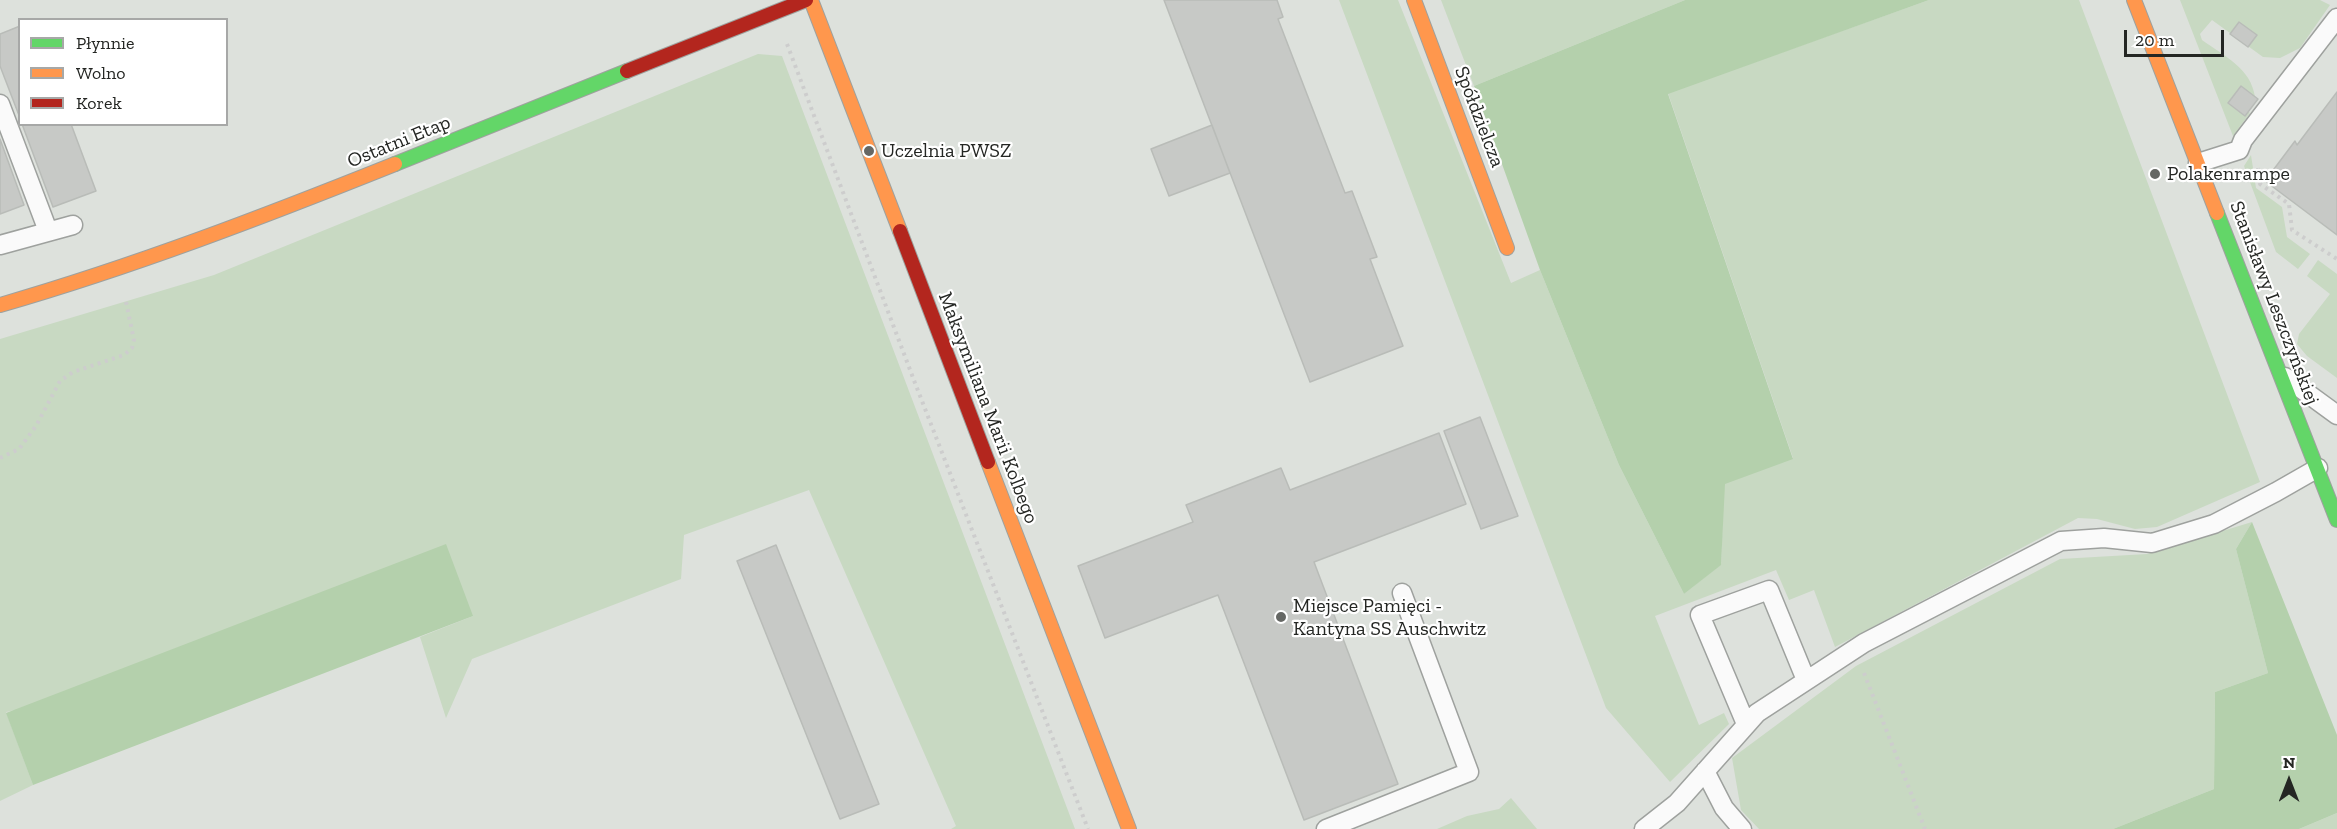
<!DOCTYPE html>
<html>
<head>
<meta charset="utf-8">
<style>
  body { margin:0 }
  #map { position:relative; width:2337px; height:829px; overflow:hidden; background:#dde1dc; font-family:"Zilla Slab",serif }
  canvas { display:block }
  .legend { position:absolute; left:18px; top:18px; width:210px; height:108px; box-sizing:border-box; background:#fff; border:2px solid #a7a8a7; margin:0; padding:8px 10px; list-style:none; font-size:18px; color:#242623 }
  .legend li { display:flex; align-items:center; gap:12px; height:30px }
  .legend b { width:30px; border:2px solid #a7a8a7 }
  .north { position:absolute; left:2259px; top:751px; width:60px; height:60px; -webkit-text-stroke:4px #fff; paint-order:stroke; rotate:0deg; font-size:16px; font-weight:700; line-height:24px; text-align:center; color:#242623 }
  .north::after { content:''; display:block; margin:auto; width:21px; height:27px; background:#242623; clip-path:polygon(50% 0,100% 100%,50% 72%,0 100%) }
  .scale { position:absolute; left:2124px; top:30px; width:100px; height:27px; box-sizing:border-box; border:3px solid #242623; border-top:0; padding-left:8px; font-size:18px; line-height:21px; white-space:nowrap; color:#242623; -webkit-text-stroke:4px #fff; paint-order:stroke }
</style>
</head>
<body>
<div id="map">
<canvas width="2337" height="829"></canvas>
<ul class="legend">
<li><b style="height:8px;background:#63d668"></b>Płynnie</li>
<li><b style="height:8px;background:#ff974d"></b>Wolno</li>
<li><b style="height:8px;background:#b3261e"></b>Korek</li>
</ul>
<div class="north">N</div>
<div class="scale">20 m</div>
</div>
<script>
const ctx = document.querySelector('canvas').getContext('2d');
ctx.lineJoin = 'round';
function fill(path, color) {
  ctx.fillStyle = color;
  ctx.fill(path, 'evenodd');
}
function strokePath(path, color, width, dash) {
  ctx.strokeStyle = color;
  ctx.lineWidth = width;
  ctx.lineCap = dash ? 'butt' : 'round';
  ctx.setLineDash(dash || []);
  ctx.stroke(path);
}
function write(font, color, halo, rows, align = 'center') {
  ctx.font = font + ' "Zilla Slab",serif';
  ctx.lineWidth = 4.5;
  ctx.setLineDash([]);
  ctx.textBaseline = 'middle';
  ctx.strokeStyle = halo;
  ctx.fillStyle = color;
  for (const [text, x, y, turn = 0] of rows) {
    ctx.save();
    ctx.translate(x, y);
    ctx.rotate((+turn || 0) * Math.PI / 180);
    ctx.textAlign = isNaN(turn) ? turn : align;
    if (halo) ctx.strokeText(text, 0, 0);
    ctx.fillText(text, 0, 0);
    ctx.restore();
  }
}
const green = new Path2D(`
  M1339,0h59l113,283 29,-13 79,195 65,129 37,-30 3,-81 69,-25 -125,-365 261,-93h150l181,482 -103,45 -22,2 -38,-10 -19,-1 -243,129 -21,-57 -25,10 -13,-30 -121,46 44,109 25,-12 5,11 -59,58 -64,-74z
  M1441,0h244l-211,86z
  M2180,0h140l10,5 -30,43 -20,10 -17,-1 -51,-37 -12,14 2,6c22,16 49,28 53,57l-14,-11 -13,17 17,13 3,-5 2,2 -17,23z
  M758,54l24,2 293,773h-124l5,-3 -147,-336 -125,45 -3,44 -209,80 -26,59 -26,-81 53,-21 -467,96 27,73 -33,16v-462l214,-64z
  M2251,155l5,33 26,19 5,30 23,17 -12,15 -22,-17 -32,-86z
  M2318,260l19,14v104l-30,-22 -10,-12 2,-10 31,-40 -23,-18z
  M2252,522l-16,27 32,124 -53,19 -1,97 -101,40h-354l-18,-19 -9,-52 124,-92 204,-107 87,-5z
  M1511,798l26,31h-100l30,-13 32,-7z
  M2337,813v16h-38z`);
const forest = new Path2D(`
  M1685,0h244l-261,94 125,365 -68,25 -4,81 -37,29 -65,-129 -79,-195 -66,-184z
  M2252,522l85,213v78l-38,16h-186l101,-40 1,-97 53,-19 -32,-124z
  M446,544l27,72 -440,169 -27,-72z`);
const building = new Path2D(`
  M1164,0h113l6,17 -5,2 67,174 7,-2 25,66 -7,2 33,87 -93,36z
  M2239,22l18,13 -9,12 -18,-13z
  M20,26v92l-20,-52v-32z
  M2241,86l17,13 -13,17 -17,-13z
  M2337,92v143l-72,-54 30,-40 2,4z
  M22,124h49l25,67 -43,16z
  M1212,125l18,48 -61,23 -18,-47z
  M0,139l24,66 -24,9z
  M1480,417l38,99 -37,13 -37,-98z
  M1439,433l27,71 -152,58 84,222 -94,36 -86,-225 -113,43 -27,-72 115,-44 -7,-17 95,-37 9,22z
  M776,545l103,259 -39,15 -103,-258z`);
const path = new Path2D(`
  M787,44l128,339 173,446
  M2258,168l2,16 29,20 3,26 45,29
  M0,458l19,-9 17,-23 24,-45 13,-9 51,-17 8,-7 2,-8 -8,-38
  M1864,673l61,156`);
const lane = new Path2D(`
  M0,104l48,127
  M2198,163l41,-13 4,-10 94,-122
  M0,245l73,-20
  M2285,377l52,38
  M1746,724l-46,-109 69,-25 37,90
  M1705,771l19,37 18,21
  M1326,829l143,-57 -67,-179
  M1644,829l33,-26 80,-90 107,-70 197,-102 43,-3 48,5 62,-19 62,-32 42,-24`);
const fast = new Path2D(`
  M395,164l232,-93
  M2217,213l120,307`);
const slow = new Path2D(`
  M811,0l89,231
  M1414,0l93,248
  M2134,0l83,213
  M0,305c135,-39 265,-89 395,-141
  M988,462l141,367`);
const jam = new Path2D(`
  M627,71l179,-71
  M900,231l88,231`);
const markers = [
  [869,151,6,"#656764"],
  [2155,174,6,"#656764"],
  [1281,617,6,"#656764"]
];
const streetNames = [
  ["Spółdzielcza",1479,117,69],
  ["Ostatni Etap",399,142,-22],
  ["Stanisławy Leszczyńskiej",2274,303,69],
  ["Maksymiliana Marii Kolbego",988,408,69]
];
const poiNames = [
  ["Uczelnia PWSZ",881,151],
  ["Polakenrampe",2167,174],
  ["Miejsce Pamięci -",1293,606],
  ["Kantyna SS Auschwitz",1293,629]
];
fill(green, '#c8d9c2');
fill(forest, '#b4d0ac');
fill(building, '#c7c9c6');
strokePath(building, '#b9bcb8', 1.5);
strokePath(lane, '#9ea19e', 21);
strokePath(fast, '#9ea19e', 16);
strokePath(slow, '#9ea19e', 16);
strokePath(jam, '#9ea19e', 16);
strokePath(path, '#cdcdcd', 4, [3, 4.5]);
strokePath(lane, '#fafafa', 18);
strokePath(fast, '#63d668', 14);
strokePath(slow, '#ff974d', 14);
strokePath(jam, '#b3261e', 14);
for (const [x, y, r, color] of markers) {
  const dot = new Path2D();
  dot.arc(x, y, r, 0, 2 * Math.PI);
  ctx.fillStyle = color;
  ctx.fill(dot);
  strokePath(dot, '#fff', 2);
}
write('20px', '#242623', '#fff', streetNames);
write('20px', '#242623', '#fff', poiNames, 'left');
</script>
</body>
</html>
